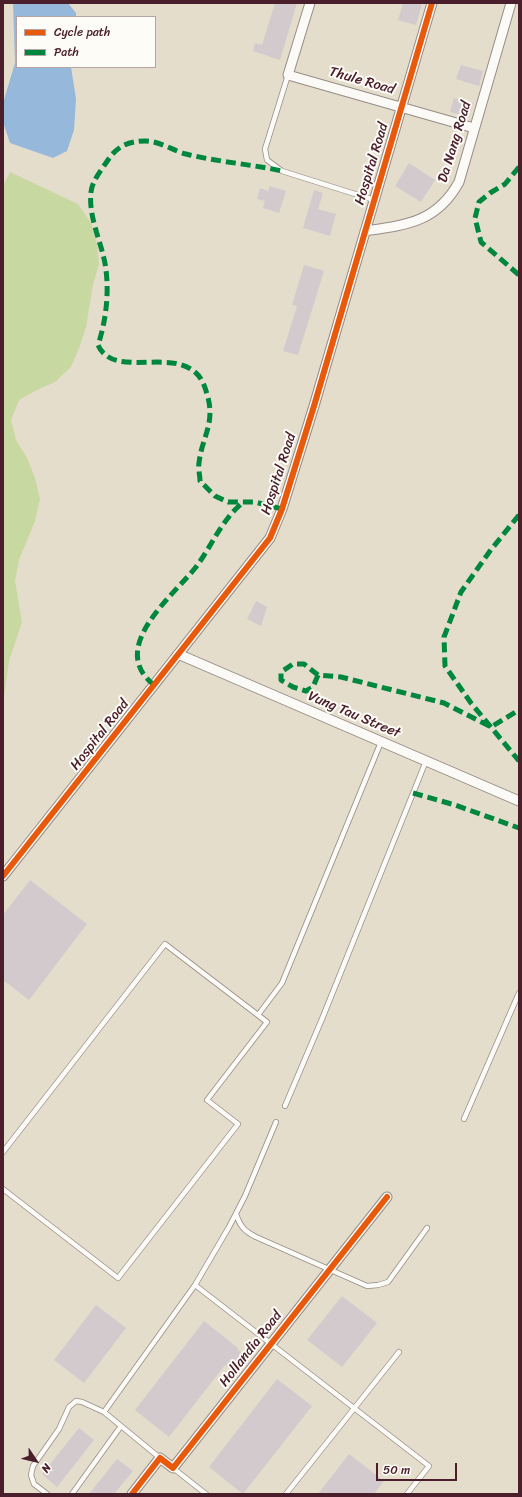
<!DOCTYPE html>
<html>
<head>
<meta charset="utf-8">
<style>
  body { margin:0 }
  #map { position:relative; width:522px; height:1497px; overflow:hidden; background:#e4ddcc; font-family:Sriracha,sans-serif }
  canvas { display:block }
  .frame { position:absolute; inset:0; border:4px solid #4a1f2b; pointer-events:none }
  .legend { position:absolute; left:16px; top:16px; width:140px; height:52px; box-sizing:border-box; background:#fdfcf7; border:1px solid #b5a4a5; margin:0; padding:5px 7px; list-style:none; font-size:12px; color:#4a1f2b }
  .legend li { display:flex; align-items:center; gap:8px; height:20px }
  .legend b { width:20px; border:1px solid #b5a4a5 }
  .north { position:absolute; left:16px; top:1441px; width:40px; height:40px; -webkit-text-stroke:3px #fdfcf7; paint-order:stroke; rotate:125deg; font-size:11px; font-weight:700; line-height:16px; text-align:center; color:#4a1f2b }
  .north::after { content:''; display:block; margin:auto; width:14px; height:18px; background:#4a1f2b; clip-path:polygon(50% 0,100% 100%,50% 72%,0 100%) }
  .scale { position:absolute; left:376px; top:1463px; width:81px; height:18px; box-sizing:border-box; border:2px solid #4a1f2b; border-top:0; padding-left:5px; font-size:12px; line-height:14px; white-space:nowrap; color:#4a1f2b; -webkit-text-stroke:3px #fdfcf7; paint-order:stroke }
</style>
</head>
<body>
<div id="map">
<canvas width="522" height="1497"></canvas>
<div class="frame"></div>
<ul class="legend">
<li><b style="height:5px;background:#e8590c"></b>Cycle path</li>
<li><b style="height:5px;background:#00873e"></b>Path</li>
</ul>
<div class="north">N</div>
<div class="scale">50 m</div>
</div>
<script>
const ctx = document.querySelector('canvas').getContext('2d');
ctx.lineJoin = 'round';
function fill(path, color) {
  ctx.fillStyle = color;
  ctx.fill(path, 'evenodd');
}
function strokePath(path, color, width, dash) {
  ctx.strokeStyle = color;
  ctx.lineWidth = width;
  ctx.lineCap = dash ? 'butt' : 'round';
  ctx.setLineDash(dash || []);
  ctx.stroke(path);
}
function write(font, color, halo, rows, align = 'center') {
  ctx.font = font + ' Sriracha,sans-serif';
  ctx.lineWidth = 4;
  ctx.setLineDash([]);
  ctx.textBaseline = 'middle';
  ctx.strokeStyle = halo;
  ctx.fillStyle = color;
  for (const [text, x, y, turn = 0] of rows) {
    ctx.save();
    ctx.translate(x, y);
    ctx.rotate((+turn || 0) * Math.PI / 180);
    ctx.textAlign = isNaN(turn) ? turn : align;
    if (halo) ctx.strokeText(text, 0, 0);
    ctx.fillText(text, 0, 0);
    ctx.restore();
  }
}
const green = new Path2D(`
  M10,172l68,32 13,19 6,20 2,21 -6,21 -7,42 -7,21 -8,19 -16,15 -18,8 -18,10 -8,20 5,20 11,18 8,20 5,21 -5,22 -16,39 -4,21 7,41 -13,39 -6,43v-518z`);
const water = new Path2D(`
  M13,3h55l8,10v4h-59v50h54l5,32 -2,31 -7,21 -14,7 -43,-15 -7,-21v-19l12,-40z`);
const building = new Path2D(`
  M275,3h22l-17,57 -27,-9 2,-8 7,2z
  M403,3h19l-6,22 -18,-5z
  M461,65l22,6 -4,15 -23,-7z
  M454,98l19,5 -4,14 -19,-5z
  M409,163l26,17 -14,22 -26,-16z
  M270,186l16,5 -7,22 -16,-5 2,-7 -8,-2 3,-11 8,3z
  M314,190l9,3 -5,16 18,5 -6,22 -27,-8z
  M304,265l20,6 -26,84 -15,-4 14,-45 -5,-1z
  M256,601l11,6 -6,19 -14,-7z
  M30,880l57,44 -58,76 -26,-20v-65z
  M342,1296l35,27 -35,44 -35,-27z
  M96,1305l30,23 -42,55 -30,-23z
  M204,1321l34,27 -1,1 11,9 -13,16 -10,-9 -56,72 -34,-27z
  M277,1379l35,27 -69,88 -34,-27z
  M79,1428l15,12 -37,47 -15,-13z
  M349,1454l35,27 -10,13h-56z
  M117,1459l16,12 -19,23h-25z`);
const lane = new Path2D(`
  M288,75l-23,74 2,11 15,11 92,29
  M258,1015l24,-32 99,-241
  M285,1106l37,-87 104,-258
  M464,1119l55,-126
  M3,1152l162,-208 102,78 -60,78 31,24 -120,154 -115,-89
  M236,1214c4,12 8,17 20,23l111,49 11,-1 10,-3 39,-54
  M195,1285l34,-58 16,-31 31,-74
  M160,1458l-56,-46 91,-127 234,181 -22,28
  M173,1468l33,26
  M47,1494l-13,-10 -3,-9 2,-9 26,-37 10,-22 7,-6 6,1 22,10
  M72,1494l49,-68
  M286,1494l113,-142`);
const street = new Path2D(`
  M310,3l-22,72 186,53
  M365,231c42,-6 72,-9 94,-49l52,-179
  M178,654l341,147
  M3,876l267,-338 12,-29 32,-103 118,-403
  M132,1494l28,-36 13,10 214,-271`);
const quiet = new Path2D(`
  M519,167l-14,17 -15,9 -11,9 -4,16 6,24 38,33
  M282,509l-27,-7h-27l-13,-6 -15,-15c0,-6 -2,-12 -1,-18 3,-27 17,-39 8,-69 -2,-7 -5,-16 -11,-21 -26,-25 -83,6 -98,-28 8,-24 11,-51 8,-75 -3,-26 -18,-51 -15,-78 1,-11 11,-23 17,-32 9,-14 21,-19 38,-19 13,0 28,10 40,13 32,8 64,10 96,17
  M519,515l-29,36 -29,41 -17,45 1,29 26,37 48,58
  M318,675l-5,12 -7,4 -13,-4 -12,-7v-8l12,-8h11l14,11 23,2 103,26 47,24 28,-17
  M154,685c-47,-37 18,-88 42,-118 12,-16 20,-34 32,-49 4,-6 10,-11 15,-16
  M413,793l42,12 64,23`);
const cycleway = new Path2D(`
  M3,876l267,-338 12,-29 32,-103 118,-403
  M132,1494l28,-36 13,10 214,-271`);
const streetNames = [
  ["Thule Road",362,81,16],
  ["Da Nang Road",455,142,-73],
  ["Hospital Road",372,164,-73],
  ["Hospital Road",279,474,-72],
  ["Vung Tau Street",354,715,23],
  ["Hospital Road",100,735,-52],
  ["Hollandia Road",251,1349,-52]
];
fill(green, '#c8d8a1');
fill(water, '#96b9db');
fill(building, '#d2cacc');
strokePath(lane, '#968c85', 6);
strokePath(street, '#968c85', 11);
strokePath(lane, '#fbfaf7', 4.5);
strokePath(street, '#fbfaf7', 9);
strokePath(quiet, '#00873e', 5, [10, 5]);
strokePath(cycleway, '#e8590c', 6);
write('14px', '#4a1f2b', '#fdfcf7', streetNames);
</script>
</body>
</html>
